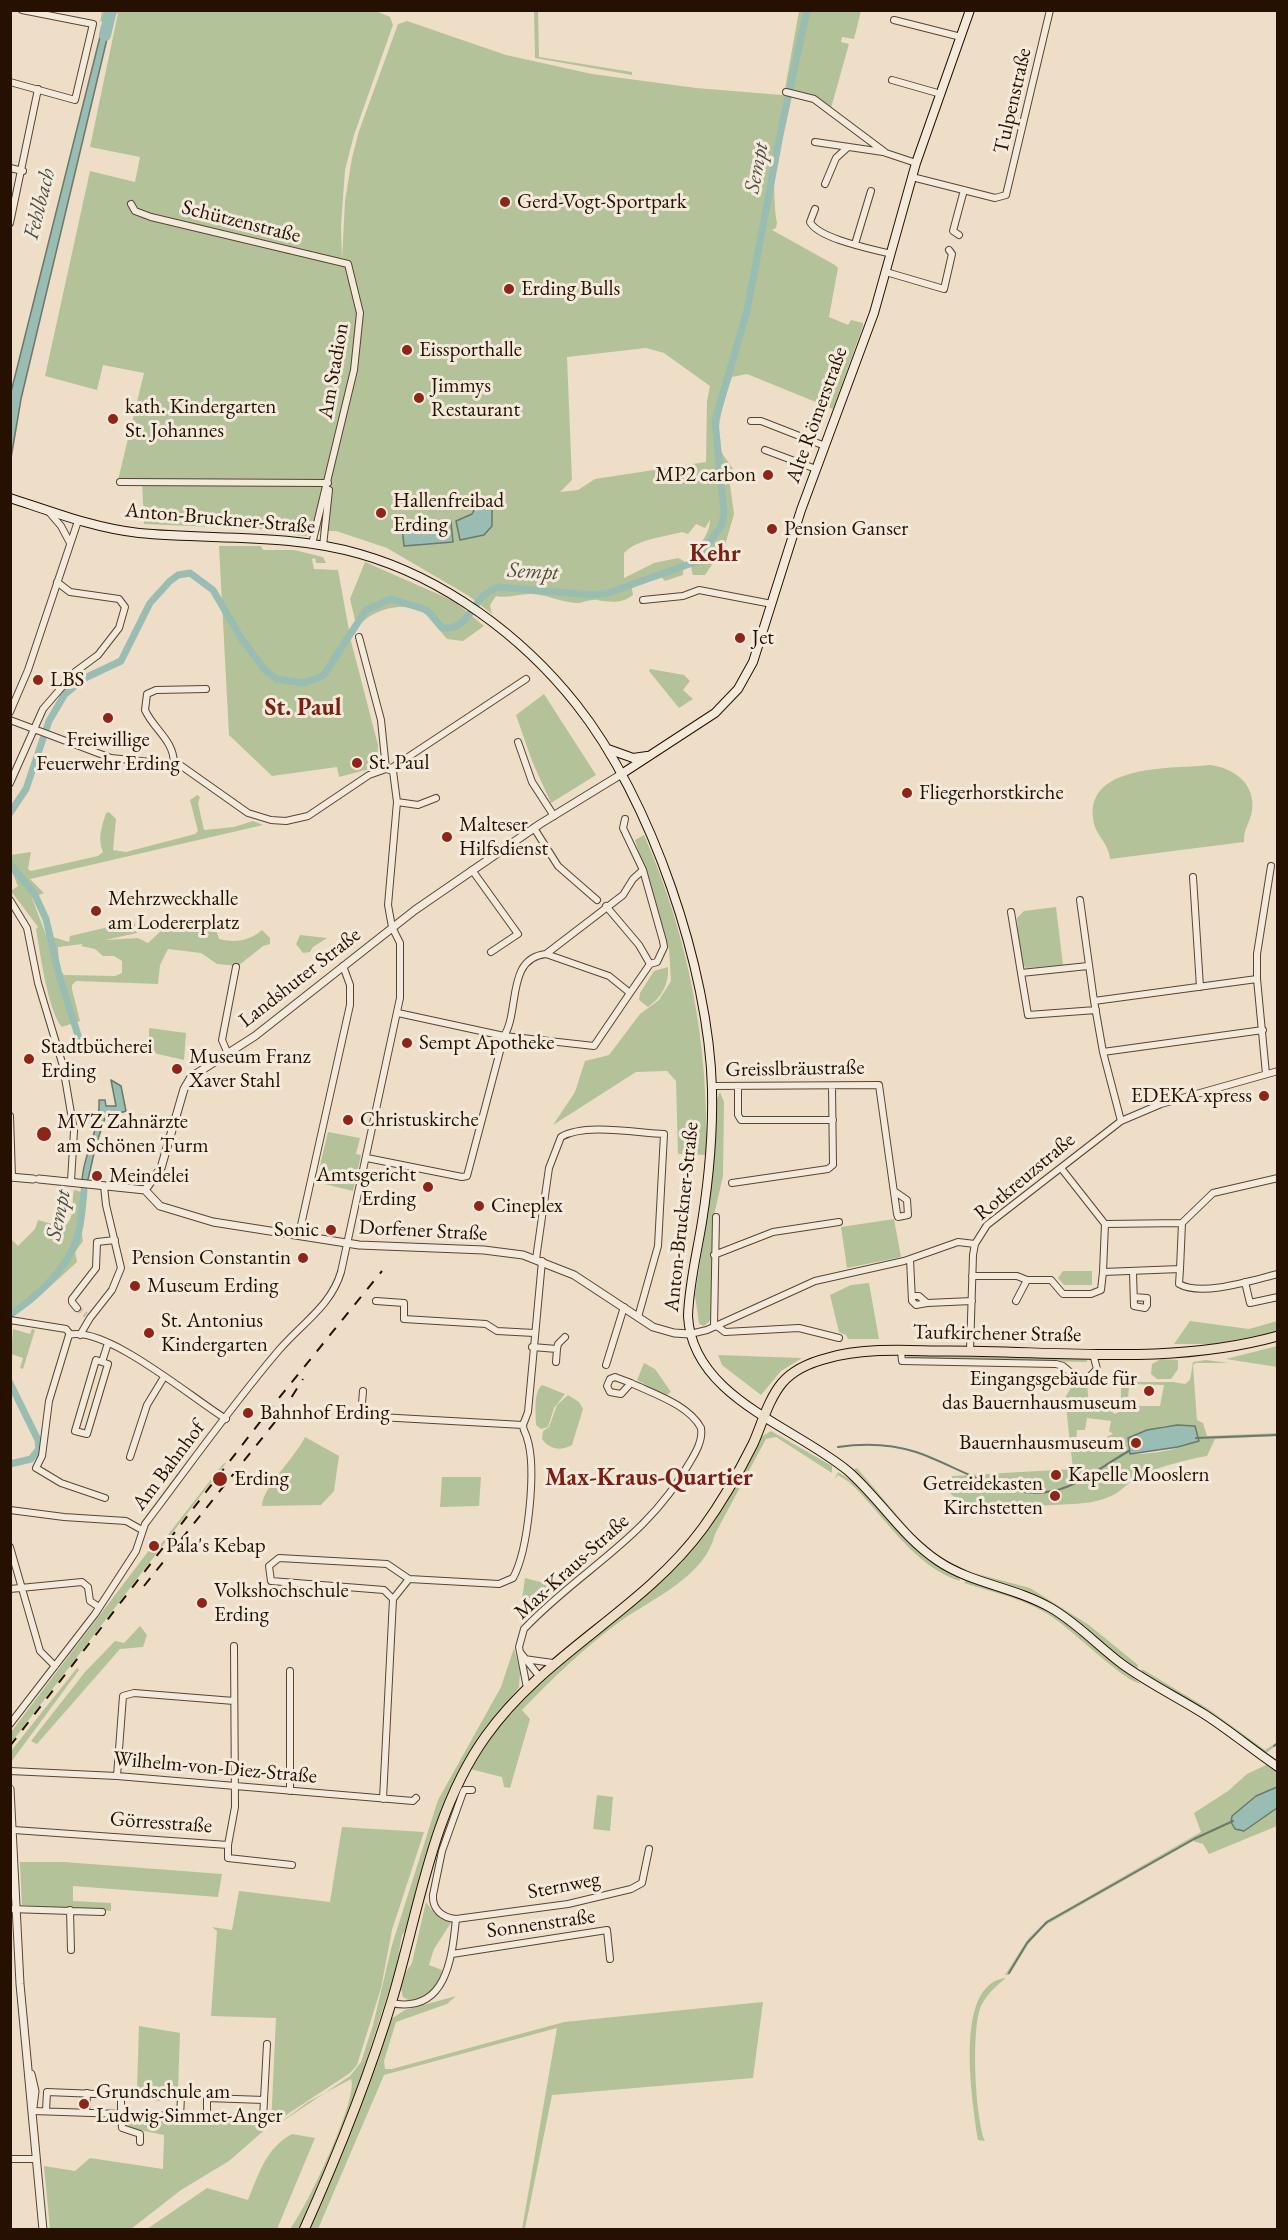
<!DOCTYPE html>
<html>
<head>
<meta charset="utf-8">
<style>
  body { margin:0 }
  #map { position:relative; width:1288px; height:2240px; overflow:hidden; background:#eedec7; font-family:"EB Garamond",serif }
  canvas { display:block }
  .frame { position:absolute; inset:0; border:12px solid #261100; pointer-events:none }
</style>
</head>
<body>
<div id="map">
<canvas width="1288" height="2240"></canvas>
<div class="frame"></div>
</div>
<script>
const ctx = document.querySelector('canvas').getContext('2d');
ctx.lineJoin = 'round';
function fill(path, color) {
  ctx.fillStyle = color;
  ctx.fill(path, 'evenodd');
}
function strokePath(path, color, width, dash) {
  ctx.strokeStyle = color;
  ctx.lineWidth = width;
  ctx.lineCap = dash ? 'butt' : 'round';
  ctx.setLineDash(dash || []);
  ctx.stroke(path);
}
function write(font, color, halo, rows, align = 'center') {
  ctx.font = font + ' "EB Garamond",serif';
  ctx.lineWidth = 6;
  ctx.setLineDash([]);
  ctx.textBaseline = 'middle';
  ctx.strokeStyle = halo;
  ctx.fillStyle = color;
  for (const [text, x, y, turn = 0] of rows) {
    ctx.save();
    ctx.translate(x, y);
    ctx.rotate((+turn || 0) * Math.PI / 180);
    ctx.textAlign = isNaN(turn) ? turn : align;
    if (halo) ctx.strokeText(text, 0, 0);
    ctx.fillText(text, 0, 0);
    ctx.restore();
  }
}
const green = new Path2D(`
  M374,10l16,7 3,8 -39,110 -9,35 -4,56 1,34 3,-59 7,-43 7,-27 39,-107 9,-3 99,34 86,19 104,14 97,8c-3,6 -8,9 -10,15 -9,24 -11,87 -6,112l-1,5 -4,2 63,35 3,3 -9,49 19,8 3,-5 12,3v3l-30,83 -86,-35 -15,3c-7,22 -19,54 -10,76 3,5 8,11 11,16l-4,9 5,36 -9,31 -20,30h-12c-8,-21 17,-34 17,-55l-5,8 -9,-4 -8,10 -6,-2c-18,5 -45,7 -58,21v25l30,-15 24,-5 6,3 -1,14 -18,6 -8,-9 -26,11 2,12c-11,9 -24,7 -36,5 -6,-1 -12,2 -18,3 -16,0 -31,-8 -46,-9 -13,-1 -26,5 -37,2l-6,9 2,9 -23,-18 -82,-48 -51,-17h-25l-5,5 -11,-1 12,-4 -163,-7 -2,-43 -24,-1 26,-107 -41,-8 -6,25 -52,-14 45,-205 45,11 5,-25 -50,-10 28,-134 -18,9 2,-11zM646,348l18,5 46,33 -3,15 -1,61 -111,17 -17,11 -18,2 12,-12 -5,-123z
  M534,11h4l1,46 93,15v3l-97,-17z
  M799,11h62l-7,28 -12,-2 -1,5 8,2 -18,64 -17,-12 -29,-7z
  M219,546h42l2,4h31l29,7 3,6h-10l-1,-5 -3,1 2,10 24,1 13,71 27,104 -1,22 -38,10 -2,-10 -65,9 -43,-41z
  M365,562l89,39 30,25 -21,15 -16,-2c-7,-8 -14,-19 -22,-25 -21,-15 -55,-4 -68,14l-7,-29z
  M650,669l34,6 6,6 -7,9 10,9 -14,9 -30,-37z
  M544,694l52,81 -45,28 -19,-42 -16,-46z
  M1210,765c24,3 46,19 42,46 -2,12 -9,19 -8,31l-134,17c-2,-19 -15,-22 -17,-41 -6,-55 81,-49 117,-53z
  M197,795l3,2 -2,6 6,27 30,-3 19,-6 10,4 -233,54 14,14 -12,5 14,37 23,7 1,-6 64,-15 3,12 -32,7 33,-2 10,5 13,-12 38,-13 9,1 7,7 4,13c17,4 30,2 43,-9l8,8v6l-7,2 -25,20 -21,-2 -16,-11 -33,-4 -8,16 -2,19 -82,-3 -4,4v4l8,32 -18,6c-14,-15 -22,-75 -26,-98l2,-2 -27,-36 7,-5 -7,-16v-15l20,-3 -3,17 3,2 67,-15 5,-4c-6,-13 -1,-26 3,-39l3,-1 7,7 -3,31 13,2 69,-18 3,-3 -8,-31zM83,944l-2,2 14,3 8,7h11l8,5v12l-7,3 -51,-1 -5,-7 -1,-21z
  M644,835c45,103 65,209 62,320l-28,-1 -2,-73 -9,-10 -31,1 -83,53 22,-33 10,-31 24,-6 31,-41 19,-14 12,-19 -2,-32 -34,-109z
  M1056,907l7,58 -37,3 -6,-7 -3,-43 7,-7z
  M300,935l27,3 -14,9 -3,5 -7,1 -7,-9z
  M668,967c1,17 -6,30 -20,40l-9,-7 1,-7 14,-22z
  M149,1028l37,5 -2,27 -35,-8z
  M720,1092l4,10 -1,74 -11,48v95l-8,7 -5,-2 -4,-29 16,-103 6,-93z
  M328,1132l32,6 -4,16 5,1 -8,36 -37,-9z
  M74,1190l8,2 -3,24 4,25 -8,11 2,10 -45,41 -21,14 1,-77 6,6 17,-17 3,-9 25,7c13,-7 8,-25 11,-37z
  M894,1219l7,38 -54,11 -6,-41z
  M1063,1271h29v14h-28l-6,-7z
  M869,1283l10,56h-31l-2,-4 -7,-3 -9,-37 21,-10z
  M1190,1321l59,8 28,-8v11l-65,12h-38z
  M13,1329l17,5 2,-5 3,1 -12,39 -3,-1 3,-10 -12,-4z
  M1277,1346v21l-51,-8z
  M718,1355l84,3 -21,13 -20,24 -39,-30z
  M907,1356l174,1h6v5l-180,-3z
  M1161,1359l17,1v9l-7,10h-14l-6,-5 1,-10z
  M1206,1360l23,3h-33l-3,2 4,55 6,3 4,13 70,-3v3l-62,3 -8,17c-23,4 -45,10 -66,19 -10,4 -17,14 -26,19 -24,13 -51,9 -76,12 -31,3 -67,8 -92,-15l5,-15 121,-7 -8,-71 9,-16h13l2,24 21,-1 4,9 21,-8h25l4,-21 -35,-1 -1,18 -14,2v-3h7v-17l-29,-2h81l12,2 5,-4 3,-18zM1087,1418l24,3 -2,10 4,3 -9,4v6l-12,3 -16,-1 1,-16h8zM1177,1425l18,1 4,12c-9,11 -53,17 -69,16l33,-28z
  M644,1363l11,6 16,23 -6,4 -28,-16z
  M542,1385l23,9 -11,14 -6,19 -7,2 -5,-4c0,-11 -3,-33 6,-40z
  M568,1395l11,7 4,7 -11,36c-11,6 -22,5 -30,-6l1,-8 6,-4 8,-22z
  M771,1431l61,35v7l-56,-36 -10,2 -51,95c-9,41 -61,64 -93,86 -36,26 -69,58 -100,90l8,9 -20,69 -6,-1 -2,-10 -32,-8 29,-43 45,-48 147,-128 35,-46 35,-67z
  M305,1437l34,19 -5,35 -13,14 -59,1c0,-18 33,-48 43,-69z
  M224,1463h2l-215,280v-11l139,-183 4,3 6,-7z
  M857,1468l57,67 26,22 30,15 60,16 59,37 49,40 -1,4 -92,-69 -95,-36 -28,-19 -69,-75z
  M838,1472l19,12 102,93 1,4c-47,-14 -77,-68 -111,-99l-11,-7 -4,5z
  M442,1477h39l-2,29 -39,1z
  M525,1578l19,5 12,6 -37,31z
  M966,1580l58,18 32,17 85,69c-18,-3 -72,-58 -95,-71 -25,-15 -54,-21 -82,-30z
  M140,1626l7,9 -4,12 -23,2 -83,95 -6,-3 54,-69 30,-31 9,2z
  M514,1648l6,24 -1,15 -49,66 -63,176 -5,6 -6,33 -39,122 -57,139h-10c15,-18 69,-131 61,-150l-43,23 -31,23 73,-49 11,-14 12,-37 19,-80 46,-145 63,-113z
  M77,1668l2,2 -68,92v-11z
  M1142,1669l65,39 58,42 12,-8v3l-12,9 -123,-81z
  M1268,1764l9,6v17l-28,14 -5,30 33,-23v18l-68,28 -6,-10 -10,-3 -149,85 -15,17 -20,32h-4l23,-36 18,-18 155,-89 -7,-19 34,-22 19,-17z
  M597,1795l16,2 -3,34 -17,-2z
  M342,1827l82,5 -32,98 -11,58 -24,77 -7,8 -79,52 5,-107 -65,-2 6,-85 -5,-4 20,3 7,-39 91,11z
  M20,1862h44l158,12 -4,23 -145,-11v15l38,2v8l-89,-6z
  M426,1902l8,11 18,8 -18,28 -5,16 13,5c-4,18 -14,29 -32,31l-7,-4 -2,-8 5,-17 6,-9z
  M1006,1978c-10,8 -19,16 -25,28 -10,22 -6,112 4,135l-7,-1c-5,-35 -26,-157 28,-162z
  M456,1996l-9,8 -51,18 -12,39 1,8h7l172,-47 199,-20 -10,76 -201,17 -27,134h-3l35,-201 -173,47 -66,154 -10,1 83,-211 14,-9z
  M139,2026l41,7 -2,57 -41,-1z
  M126,2116l138,6 4,5 -39,34 -48,29 -50,39h-81l-6,-63 31,5 15,-13 73,11 1,-34 -39,-8z
  M292,2134l23,4 -38,91h-130l60,-41 41,12c11,-27 18,-52 44,-66z`);
const water = new Path2D(`
  M112,18l-91,381 -10,59v-66l93,-371z
  M477,504l15,3v19l-8,9 -24,5 -4,-19 16,-7z
  M451,522l2,20 -49,4 -2,-19z
  M111,1080l10,6 5,25 -21,7 -9,27 -13,56c-7,-40 18,-66 16,-101h6l1,6h10z
  M1177,1425l18,1 4,15 -21,6 -48,7 -2,-16 19,-8z
  M1277,1787v21l-33,23 -9,-2 -4,-7 1,-6 24,-20z`);
const stream = new Path2D(`
  M1196,1438l82,-3
  M838,1447c26,-4 53,-3 78,5 48,16 99,57 153,34 21,-9 40,-24 60,-35
  M1274,1746l4,-3
  M1009,1973l18,-30 20,-21 147,-83 39,-18`);
const canal = new Path2D(`
  M10,813l16,-24 23,-68 16,-27 20,-16 36,-17 29,-58 20,-22 8,-6 12,-2 23,17 28,48 24,32 12,9 26,4 20,-7 43,-66 25,-11 36,11 15,18c31,3 26,-30 56,-41l94,8 16,-2 87,-31 27,-37 2,-13 -9,-91 32,-110 33,-176 27,-125
  M10,864l24,29 12,26 13,56 23,73
  M10,1315c23,-16 49,-39 62,-64 9,-18 10,-40 12,-60
  M10,1383l28,57 1,9 -8,10 -21,5`);
const river = new Path2D(`
  M105,35l6,-25`);
const minorTunnel = new Path2D(`
  M77,1308l9,7`);
const minor = new Path2D(`
  M894,20l67,17
  M892,80l49,14
  M10,82l65,18 18,-76 -71,-14
  M786,92l28,7 72,54 30,10
  M815,142l68,10
  M10,168l13,3
  M912,177l83,21 11,-3 44,-185
  M825,184l11,-26 12,-11
  M131,204l4,7 16,6 197,47 12,49 -6,57 -42,174
  M815,209l-5,13c9,17 62,27 81,32
  M10,223l28,-134
  M959,235l-6,-4 11,-41
  M855,244l16,-53
  M886,272l58,17 8,-35 -3,-4
  M751,421h10l64,25
  M765,450l51,19
  M120,482l208,1
  M48,511l13,15 9,17
  M323,546l6,-56
  M643,600l40,-4 16,-6 73,14
  M359,637l22,83 5,49
  M10,712l18,-42 50,-149
  M10,720l101,38 69,7 68,48 23,7 15,1 22,-5 61,-41 17,-6 7,2 4,31 -9,103 4,22 8,16v55l-59,274c-10,34 -39,51 -62,78 -47,55 -90,116 -134,174l-9,27 -41,63 -85,110
  M518,742l14,40 22,34
  M174,764c0,-24 -20,-34 -29,-54l2,-16 9,-4 50,-1
  M390,769l136,-90
  M10,783l33,-74 32,-37 23,-17 21,-27 6,-21 -6,-8 -49,-7 -13,-10
  M397,802l21,3 18,-7
  M625,819l-2,9 20,42 20,71 1,6 -7,15 -7,2
  M534,828l24,38 39,34
  M472,870l46,64 -27,18
  M1193,877l7,110
  M10,900l17,28 11,55 25,83 11,65 -3,50
  M1080,900l14,101 163,-22v-25l14,-88
  M606,906l33,39 11,19 -20,29
  M1011,912l10,61 67,-7
  M546,954l63,22 21,17 -36,53 -90,-10c16,-25 2,-78 42,-82l77,-59 10,-16 10,-9
  M1021,973l7,42 68,-5
  M1257,979l9,95
  M1094,1001l9,51 18,69
  M1103,1052l160,-22
  M228,1054l-6,-14 14,-73
  M712,1086l167,-1 18,129 1,3 10,-2 -1,-15 -13,-9
  M738,1087v28l3,5h92
  M10,1116l2,61
  M367,1158l95,19 5,-1 37,-140 -106,-23
  M1061,1168l44,56
  M732,1183l96,-14 5,-4 -1,-78
  M1105,1224l77,-1 31,-30 65,-15
  M299,1234l51,-229v-20l-7,-19
  M714,1255l59,-23 66,-10
  M536,1259l13,-91 12,-31c24,-14 76,-4 103,-3l-6,112 -20,71
  M910,1259l2,42 4,4 11,-2 -8,-7h-7
  M1180,1269l2,-46
  M1103,1272l2,-48
  M1133,1272l1,34 11,2 2,-3v-7l-13,-1
  M972,1276h45l10,4h24l12,14h28l10,-4 2,-18 77,-3 -1,15c23,13 74,-4 99,-10
  M1245,1282l5,21 28,-6
  M376,1301l28,2v16l82,5 11,7 37,2
  M1016,1301l11,-21
  M927,1303l45,-2
  M77,1308l-5,-6v-3l24,-31 1,-26 18,-2
  M10,1320l56,9 4,5
  M717,1326l8,6 74,-4 40,10
  M714,1327l2,-110
  M690,1334l17,-4 108,-49 89,-20 54,-19 17,2
  M80,1335l10,-17 22,-28 9,-22 -15,-63 -2,-19
  M532,1347l25,2 -1,13
  M557,1349l1,-5 7,-7
  M901,1351l1,10 154,3 7,2 13,11h13l8,-8 -4,-15
  M970,1351l3,-96 2,-11 12,-19 134,-104 40,-17 117,-33
  M102,1362l6,2 -21,70 -12,-3 21,-71 6,2 6,-19
  M606,1365l18,-58
  M615,1377l16,6 -10,11 -11,-2 -3,-6 3,-7z
  M363,1391l-2,25 162,9
  M130,1457l17,-52 17,-28
  M105,1498l-44,-15 -25,-15 6,-12 7,-55 20,-66c37,-10 124,64 157,84
  M10,1510l54,7 62,4 16,9
  M10,1547l30,104 15,15
  M10,1589l72,-7 6,5 2,14 9,6
  M393,1599l-9,-9 -113,-9 -2,-15 10,-8 108,6 22,15
  M520,1652l19,24
  M524,1659l29,4
  M527,1688l-8,-41 5,-18c58,-61 122,-89 166,-167 6,-10 13,-22 11,-34 -12,-23 -47,-34 -70,-45
  M10,1771l107,5 296,25 3,-3
  M117,1776l6,-80 11,-3 100,8
  M290,1791v-120
  M383,1799l10,-200 16,-20 90,5 14,-6c15,-27 24,-110 14,-140 -1,-5 -4,-7 -4,-13l5,-13 14,-151
  M14,1830l214,15v13l64,7
  M228,1845l7,-38 -1,-161
  M10,1909l92,3
  M70,1910l1,40
  M456,1919l112,-15 63,-15 11,-6 7,-34
  M452,1954l155,-24 3,29
  M391,2003c55,11 61,-44 65,-84 -13,-1 -24,-9 -23,-24l9,-44 20,-56 2,-5h8
  M121,2095l60,2 -1,19
  M207,2098l57,2 -1,19 -56,-2z
  M264,2100l3,-56
  M33,2111l88,3v-19l-74,-3 -1,19
  M86,2113l1,-20
  M140,2142v-8l-18,-6 -1,-14 86,3
  M10,2159h26`);
const tertiary = new Path2D(`
  M10,1177l23,2
  M39,1179l106,11
  M145,1190l16,-22 23,-79 7,-12 64,-41 160,-126 125,-86 80,-49
  M145,1190l15,16 53,16 146,23 125,5 39,5 51,20 79,52 21,6 16,1
  M10,1789l10,195 23,246
  M31,2074l4,17 -2,16`);
const secondary = new Path2D(`
  M10,498c43,14 84,30 129,35 74,7 148,0 221,21 84,24 162,82 216,150 75,94 133,265 136,385 1,44 -3,89 -10,133 -5,31 -13,62 -14,94 4,81 106,110 160,155 32,28 54,66 90,90 34,23 77,26 113,47 26,15 47,38 71,56 26,19 55,33 82,50 25,16 49,36 74,53
  M608,749l25,9 14,-2
  M620,775l95,-62 23,-24 15,-27 48,-152 73,-197 42,-150 54,-153`);
const primary = new Path2D(`
  M304,2230c34,-76 65,-153 89,-233 26,-87 39,-186 93,-261 59,-83 157,-126 217,-208 19,-26 35,-54 50,-84 9,-20 15,-44 29,-61 11,-13 30,-21 46,-25 38,-11 81,-7 120,-7 110,0 222,15 330,-15`);
const rail = new Path2D(`
  M144,1586l135,-169 24,-38
  M10,1746l260,-337 112,-138`);
const markers = [
  [505,202,6,"#8f2418"],
  [509,289,6,"#8f2418"],
  [407,350,6,"#8f2418"],
  [419,398,6,"#8f2418"],
  [113,419,6,"#8f2418"],
  [768,475,6,"#8f2418"],
  [381,513,6,"#8f2418"],
  [772,529,6,"#8f2418"],
  [740,638,6,"#8f2418"],
  [38,680,6,"#8f2418"],
  [108,718,6,"#8f2418"],
  [357,763,6,"#8f2418"],
  [907,793,6,"#8f2418"],
  [447,837,6,"#8f2418"],
  [96,911,6,"#8f2418"],
  [407,1043,6,"#8f2418"],
  [29,1059,6,"#8f2418"],
  [177,1069,6,"#8f2418"],
  [1264,1096,6,"#8f2418"],
  [348,1120,6,"#8f2418"],
  [44,1134,8,"#8f2418"],
  [97,1176,6,"#8f2418"],
  [428,1187,6,"#8f2418"],
  [479,1206,6,"#8f2418"],
  [331,1230,6,"#8f2418"],
  [303,1258,6,"#8f2418"],
  [135,1286,6,"#8f2418"],
  [149,1333,6,"#8f2418"],
  [1149,1391,6,"#8f2418"],
  [248,1413,6,"#8f2418"],
  [1136,1443,6,"#8f2418"],
  [1056,1475,6,"#8f2418"],
  [220,1479,8,"#8f2418"],
  [1055,1496,6,"#8f2418"],
  [154,1546,6,"#8f2418"],
  [202,1603,6,"#8f2418"],
  [84,2104,6,"#8f2418"]
];
const streetNames = [
  ["Tulpenstraße",1013,101,-77],
  ["Schützenstraße",241,222,14],
  ["Am Stadion",334,371,-80],
  ["Alte Römerstraße",817,415,-70],
  ["Anton-Bruckner-Straße",220,519,5],
  ["Landshuter Straße",300,978,-38],
  ["Greisslbräustraße",795,1069,-1],
  ["Rotkreuzstraße",1025,1177,-40],
  ["Anton-Bruckner-Straße",682,1217,-84],
  ["Dorfener Straße",423,1231,3],
  ["Taufkirchener Straße",997,1334,1],
  ["Am Bahnhof",169,1466,-53],
  ["Max-Kraus-Straße",572,1567,-42],
  ["Wilhelm-von-Diez-Straße",215,1768,5],
  ["Görresstraße",161,1823,4],
  ["Sternweg",564,1886,-11],
  ["Sonnenstraße",541,1924,-8]
];
const poiNames = [
  ["Gerd-Vogt-Sportpark",517,202],
  ["Erding Bulls",521,289],
  ["Eissporthalle",419,350],
  ["Jimmys",431,386],
  ["Restaurant",431,410],
  ["kath. Kindergarten",125,407],
  ["St. Johannes",125,431],
  ["MP2 carbon",756,475,"right"],
  ["Hallenfreibad",393,501],
  ["Erding",393,525],
  ["Pension Ganser",784,529],
  ["Jet",752,638],
  ["LBS",50,680],
  ["Freiwillige",108,740,"center"],
  ["Feuerwehr Erding",108,764,"center"],
  ["St. Paul",369,763],
  ["Fliegerhorstkirche",919,793],
  ["Malteser",459,825],
  ["Hilfsdienst",459,849],
  ["Mehrzweckhalle",108,899],
  ["am Lodererplatz",108,923],
  ["Sempt Apotheke",419,1043],
  ["Stadtbücherei",41,1047],
  ["Erding",41,1071],
  ["Museum Franz",189,1057],
  ["Xaver Stahl",189,1081],
  ["EDEKA xpress",1252,1096,"right"],
  ["Christuskirche",360,1120],
  ["MVZ Zahnärzte",57,1122],
  ["am Schönen Turm",57,1146],
  ["Amtsgericht",416,1175,"right"],
  ["Erding",416,1199,"right"],
  ["Meindelei",109,1176],
  ["Cineplex",491,1206],
  ["Sonic",319,1230,"right"],
  ["Pension Constantin",291,1258,"right"],
  ["Museum Erding",147,1286],
  ["St. Antonius",161,1321],
  ["Kindergarten",161,1345],
  ["Eingangsgebäude für",1137,1379,"right"],
  ["das Bauernhausmuseum",1137,1403,"right"],
  ["Bahnhof Erding",260,1413],
  ["Bauernhausmuseum",1124,1443,"right"],
  ["Kapelle Mooslern",1068,1475],
  ["Erding",234,1479],
  ["Getreidekasten",1043,1484,"right"],
  ["Kirchstetten",1043,1508,"right"],
  ["Pala's Kebap",166,1546],
  ["Volkshochschule",214,1591],
  ["Erding",214,1615],
  ["Grundschule am",96,2092],
  ["Ludwig-Simmet-Anger",96,2116]
];
const waterNames = [
  ["Sempt",757,168,-79],
  ["Fehlbach",40,204,-76],
  ["Sempt",533,572,3],
  ["Sempt",59,1215,-78]
];
const quarterNames = [
  ["Kehr",715,554],
  ["St. Paul",303,708],
  ["Max-Kraus-Quartier",649,1478]
];
fill(green, '#b4c299');
fill(water, '#99bcb3');
strokePath(water, '#6b786b', 1.5);
strokePath(stream, '#6b786b', 2);
strokePath(canal, '#99bcb3', 7);
strokePath(river, '#99bcb3', 12);
strokePath(minorTunnel, '#d0bfa9', 6, [6, 3]);
strokePath(minor, '#584432', 8);
strokePath(tertiary, '#584432', 9);
strokePath(secondary, '#261100', 10);
strokePath(primary, '#261100', 11);
strokePath(minor, '#f4eadb', 6);
strokePath(tertiary, '#f4eadb', 7);
strokePath(secondary, '#f4eadb', 8);
strokePath(primary, '#eedec7', 9);
strokePath(rail, '#261100', 2, [10, 10]);
for (const [x, y, r, color] of markers) {
  const dot = new Path2D();
  dot.arc(x, y, r, 0, 2 * Math.PI);
  ctx.fillStyle = color;
  ctx.fill(dot);
  strokePath(dot, '#f4eadb', 2);
}
write('21px', '#261100', '#f4eadb', streetNames);
write('21px', '#261100', '#f4eadb', poiNames, 'left');
write('italic 22px', '#4e4d3f', '#f4eadb', waterNames);
write('bold 24px', '#7a1f14', '#f4eadb', quarterNames);
</script>
</body>
</html>
